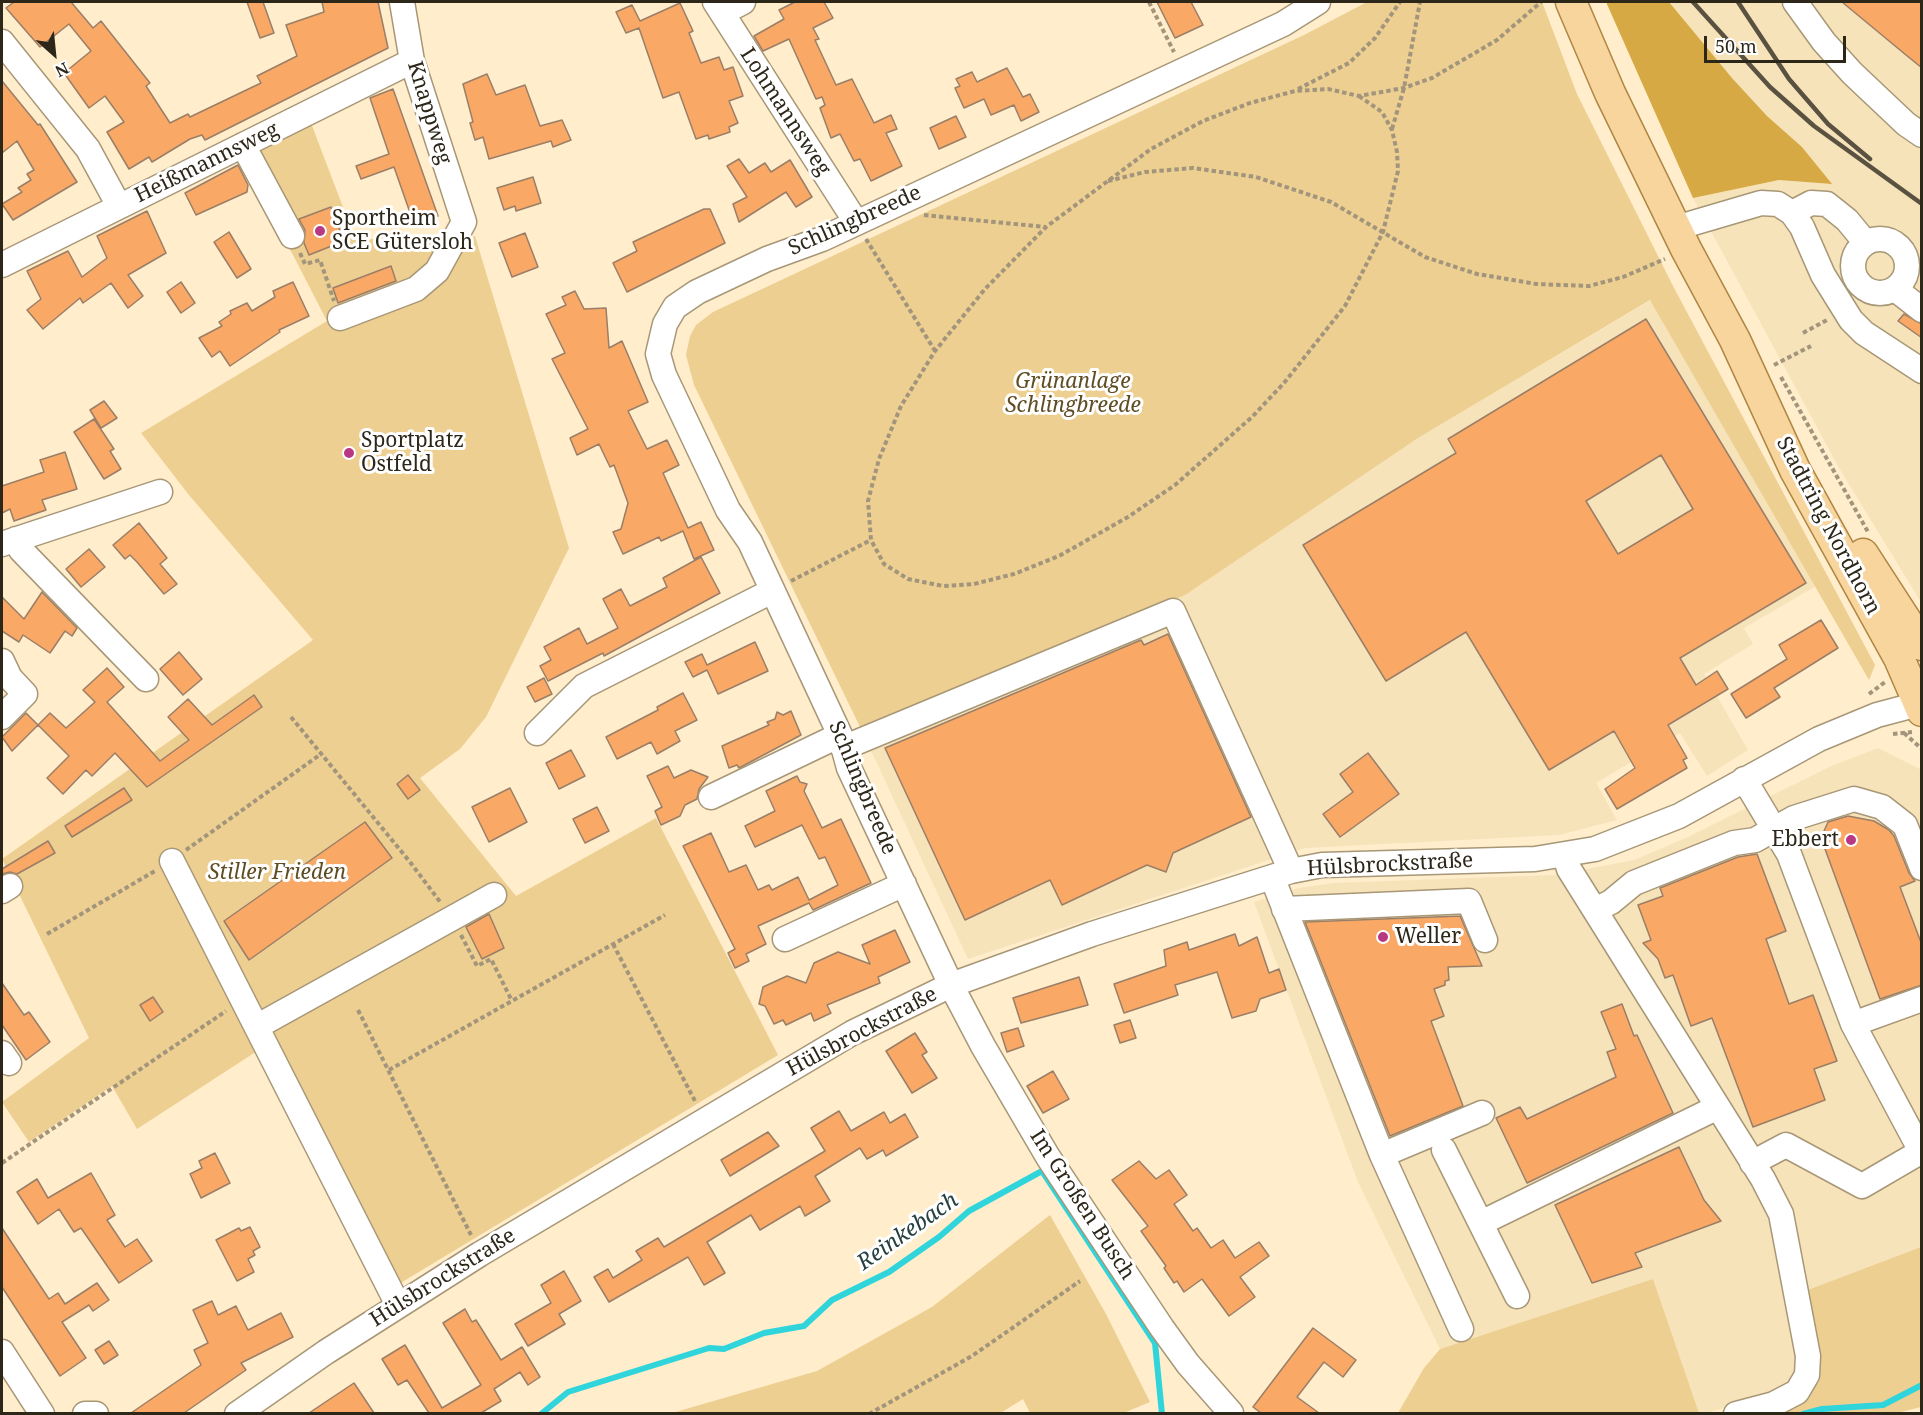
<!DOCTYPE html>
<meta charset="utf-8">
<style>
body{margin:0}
#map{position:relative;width:1923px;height:1415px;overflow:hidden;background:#ffedcb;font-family:"Noto Serif",serif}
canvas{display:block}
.frame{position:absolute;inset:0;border:3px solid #2d271a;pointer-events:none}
.north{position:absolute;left:24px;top:24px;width:60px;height:60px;-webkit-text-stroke:4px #fff;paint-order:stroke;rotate:153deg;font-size:16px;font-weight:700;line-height:24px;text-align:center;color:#2d271a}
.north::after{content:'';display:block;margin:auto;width:21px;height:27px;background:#2d271a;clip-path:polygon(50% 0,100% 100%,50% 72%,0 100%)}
.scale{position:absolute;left:1704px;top:36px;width:142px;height:27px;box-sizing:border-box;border:3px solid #2d271a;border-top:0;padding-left:8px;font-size:18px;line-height:21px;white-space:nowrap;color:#2d271a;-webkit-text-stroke:4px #fff;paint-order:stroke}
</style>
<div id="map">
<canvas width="1923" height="1415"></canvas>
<div class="frame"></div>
<div class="north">N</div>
<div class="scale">50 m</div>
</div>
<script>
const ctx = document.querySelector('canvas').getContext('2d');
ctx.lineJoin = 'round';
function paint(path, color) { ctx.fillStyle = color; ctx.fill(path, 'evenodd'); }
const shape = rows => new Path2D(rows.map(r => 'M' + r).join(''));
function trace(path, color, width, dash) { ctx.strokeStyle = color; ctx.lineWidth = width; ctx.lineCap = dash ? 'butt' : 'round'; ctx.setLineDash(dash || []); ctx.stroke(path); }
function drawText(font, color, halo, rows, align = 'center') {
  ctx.font = font + ' "Noto Serif",serif'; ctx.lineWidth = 6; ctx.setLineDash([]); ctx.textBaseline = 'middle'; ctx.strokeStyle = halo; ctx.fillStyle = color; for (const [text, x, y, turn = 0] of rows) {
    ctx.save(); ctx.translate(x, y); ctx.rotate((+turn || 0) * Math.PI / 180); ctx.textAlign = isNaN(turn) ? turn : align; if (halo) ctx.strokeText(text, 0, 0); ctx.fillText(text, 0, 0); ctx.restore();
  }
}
paint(shape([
 [1669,2,1921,2,1921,602,1839,468,1693,198,1779,180,1831,184,1802,147,1767,116,1732,78],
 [1651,300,1816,586,1744,628,1753,644,1704,674,1748,750,1707,776,1680,733,1596,783,1617,820,1559,835,1305,848,968,959,861,729,1418,438],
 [1878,748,1922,770,1921,1247,1805,1291,1820,1382,1706,1413,1699,1413,1653,1279,1440,1349,1358,1182,1254,902,1299,888,1334,883,1555,875,1634,860,1688,837,1829,767]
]), '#f7e3ba');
paint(shape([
 [1367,2,1542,2,1577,94,1673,286,1875,665,1869,680,1650,300,1418,438,1185,595,861,729,694,385,686,355,690,336,696,325,713,312,1304,35],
 [311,123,357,244,401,229,407,246,446,234,458,242,475,236,569,548,486,717,460,749,420,778,516,896,656,818,778,1055,394,1287,271,1042,137,1129,112,1086,29,1142,2,1102,89,1038,2,859,313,640,189,495,141,433,327,321,242,156],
 [1050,1215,1106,1314,1150,1402,1121,1414,1030,1413,1023,1399,999,1414,672,1413,817,1371,932,1307],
 [1921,1247,1921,1407,1893,1414,1762,1414,1801,1397,1819,1382,1805,1291],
 [1653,1279,1699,1413,1398,1413,1424,1368,1440,1349]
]), '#edcf92');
paint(shape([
 [1606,2,1669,2,1732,78,1767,116,1802,147,1832,184,1779,180,1693,198]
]), '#d6a945');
trace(shape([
 [541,1414,568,1392,709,1348,724,1349,764,1333,804,1326,832,1300,889,1272,939,1237,969,1211,1042,1171,1155,1343,1162,1414],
 [1803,1414,1822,1409,1883,1405,1922,1385]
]), '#30d5dc', 6);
const building = shape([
 [14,2,71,2,93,28,101,21,150,83,146,86,170,123,188,114,190,117,261,83,257,76,297,56,286,25,324,12,322,2,378,2,388,48,205,140,202,135,190,139,152,162,149,157,129,169,107,132,124,122,105,96,89,108,64,73,91,51,69,24,40,47,6,8,14,2],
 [247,2,263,2,274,33,260,38,247,2],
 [795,2,824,2,833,18,813,28,819,39,815,40,836,85,852,79,874,123,891,115,897,129,886,133,902,166,871,181,860,159,854,161,840,134,831,138,820,108,825,105,822,97,816,99,789,39,763,51,754,36,784,19,779,10,795,2],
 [1157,2,1191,2,1203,25,1175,38,1157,2],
 [1842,2,1922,2,1922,68,1906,55,1842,2],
 [680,3,693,31,689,33,701,63,719,57,724,70,733,67,743,96,729,101,738,123,729,127,730,132,709,139,708,135,696,139,679,92,663,98,639,28,626,33,616,12,632,5,640,21,680,3],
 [1007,68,1023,97,1030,94,1039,112,1021,121,1014,105,991,115,984,99,964,108,955,88,960,86,956,79,972,72,977,82,1007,68],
 [487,74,496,95,525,85,540,126,562,120,571,140,553,147,551,141,489,159,483,137,475,140,470,123,473,122,463,84,487,74],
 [2,81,38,125,40,124,77,182,13,220,2,204,22,192,18,188,31,180,27,174,34,170,17,141,2,153,2,81],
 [393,89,438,216,414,224,394,167,361,179,356,166,389,154,370,98,393,89],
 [956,116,966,137,939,149,930,128,956,116],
 [739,159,749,173,765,163,771,172,790,160,812,197,796,207,786,192,739,222,733,204,747,197,727,166,739,159],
 [238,165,248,185,247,192,196,215,185,193,238,165],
 [533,177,541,203,516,211,515,206,504,210,497,188,533,177],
 [331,207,344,241,309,255,304,243,305,230,299,219,331,207],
 [704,209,710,209,725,243,627,292,613,263,637,251,633,242,704,209],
 [147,211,166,253,128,275,143,296,128,308,111,283,83,303,80,298,43,329,27,310,41,299,27,271,68,251,82,277,107,258,97,236,147,211],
 [229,232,251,269,237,278,214,242,229,232],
 [525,233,538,267,512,277,499,243,525,233],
 [391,266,396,281,338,303,333,288,391,266],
 [181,282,195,303,181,313,167,292,181,282],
 [293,282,309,316,279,330,280,332,230,366,220,351,212,357,199,338,222,326,219,322,231,314,230,311,247,303,252,311,275,297,273,291,293,282],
 [575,291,584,309,606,308,609,348,622,341,648,402,628,411,647,449,667,440,679,465,663,473,688,528,701,522,714,550,694,559,683,531,661,541,659,537,623,554,613,532,621,529,628,503,614,465,610,467,599,444,577,455,570,438,588,429,552,359,565,353,546,314,566,305,562,297,575,291],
 [1904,314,1922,324,1922,338,1898,321,1904,314],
 [1646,319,1806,583,1680,658,1696,685,1717,671,1728,689,1668,725,1687,758,1683,760,1687,768,1617,809,1605,789,1635,768,1614,731,1549,770,1466,632,1386,681,1303,545,1456,453,1448,439,1646,319],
 [1661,455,1693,509,1618,554,1586,501,1661,455],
 [104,401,117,418,101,428,90,410,104,401],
 [94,419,114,449,110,451,121,469,104,479,74,432,94,419],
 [65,452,77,489,42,500,46,510,14,521,10,509,2,513,2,486,44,472,40,460,65,452],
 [139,523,167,558,160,564,177,584,164,594,137,562,130,555,125,559,113,545,139,523],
 [89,549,105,567,81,587,66,569,89,549],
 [701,557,720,593,604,656,603,653,548,681,540,666,551,660,544,647,579,628,587,644,618,628,603,599,621,589,630,606,667,587,663,578,701,557],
 [42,592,77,628,72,636,65,631,50,653,23,635,19,642,2,631,2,597,24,619,42,592],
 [1821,620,1838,648,1774,688,1780,697,1746,718,1731,694,1787,659,1779,645,1821,620],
 [1168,634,1251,817,1173,853,1166,872,1147,865,1062,905,1050,880,965,920,885,748,1141,640,1144,645,1168,634],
 [755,642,768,671,718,694,707,670,693,677,685,662,702,654,707,665,755,642],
 [179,652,202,679,183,695,160,669,179,652],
 [107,668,124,687,107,702,160,761,189,740,168,717,188,699,212,725,254,695,262,707,147,787,115,753,92,776,86,770,63,794,47,778,69,756,38,725,12,751,2,737,26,713,38,725,50,713,66,728,95,702,83,690,107,668],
 [544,678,552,694,535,702,527,687,544,678],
 [683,693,697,720,675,731,680,741,657,754,651,742,617,759,606,737,658,710,657,707,683,693],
 [791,711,801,735,739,768,737,765,729,768,722,746,769,725,767,722,775,719,777,712,783,715,791,711],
 [571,750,585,776,559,789,546,763,571,750],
 [1368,753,1399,794,1340,837,1323,814,1353,792,1340,774,1368,753],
 [668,766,674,778,691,770,708,777,699,789,697,799,685,805,680,816,661,825,655,811,662,807,647,776,668,766],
 [408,775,420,790,408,799,397,784,408,775],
 [797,776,800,782,807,784,804,791,822,828,841,819,871,883,813,910,809,903,758,926,766,944,746,954,749,961,735,968,728,953,735,949,683,846,711,833,729,872,746,865,758,890,769,885,772,890,798,877,809,900,838,885,825,857,819,859,802,825,755,847,745,826,775,811,766,791,797,776],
 [124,788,132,800,72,837,65,826,124,788],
 [510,788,527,822,489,842,472,807,510,788],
 [597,807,609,831,585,843,573,819,597,807],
 [1848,816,1874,821,1889,830,1894,836,1909,873,1915,881,1900,887,1922,945,1922,985,1880,999,1821,838,1828,822,1848,816],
 [365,822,392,858,249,960,224,921,365,822],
 [48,841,55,853,17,874,10,872,2,874,2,869,48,841],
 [1757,854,1786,931,1766,939,1789,1004,1813,995,1837,1061,1814,1069,1825,1100,1753,1127,1712,1018,1691,1026,1673,975,1665,978,1658,959,1643,943,1651,940,1638,905,1663,896,1660,888,1738,857,1757,854],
 [489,914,504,948,482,959,466,927,489,914],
 [1460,916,1482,966,1448,967,1449,980,1445,981,1445,985,1434,989,1444,1016,1431,1021,1463,1106,1390,1136,1305,922,1460,916],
 [895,930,910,962,878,977,880,983,827,1005,831,1013,814,1021,811,1013,786,1025,783,1020,774,1024,765,1006,759,1004,763,987,787,976,806,983,814,963,838,952,870,964,862,945,895,930],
 [1235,934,1239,946,1257,937,1269,973,1279,969,1286,990,1260,999,1256,1011,1232,1018,1217,972,1175,985,1178,995,1124,1013,1114,984,1166,966,1164,950,1187,942,1189,950,1235,934],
 [1079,977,1088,1005,1021,1023,1013,998,1079,977],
 [2,983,24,1015,29,1012,50,1042,26,1060,2,1025,2,983],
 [153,997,163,1012,150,1021,140,1005,153,997],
 [1622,1004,1634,1036,1637,1035,1673,1113,1527,1183,1496,1118,1520,1107,1527,1119,1616,1077,1607,1052,1616,1049,1601,1012,1622,1004],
 [1130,1020,1136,1038,1120,1043,1114,1025,1130,1020],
 [1018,1028,1024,1046,1007,1052,1001,1033,1018,1028],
 [915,1033,927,1052,922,1055,937,1078,912,1093,886,1051,915,1033],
 [1053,1071,1069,1099,1043,1113,1027,1086,1053,1071],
 [839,1111,851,1131,884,1112,890,1123,905,1114,918,1137,886,1156,883,1150,867,1159,860,1148,815,1176,830,1201,805,1216,800,1206,760,1230,751,1215,707,1242,725,1273,704,1285,688,1257,609,1302,594,1277,608,1269,613,1278,642,1260,636,1251,658,1238,664,1247,825,1151,811,1128,839,1111],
 [768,1132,779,1146,730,1176,721,1160,768,1132],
 [1679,1147,1704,1200,1721,1221,1635,1253,1642,1267,1592,1283,1555,1205,1679,1147],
 [215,1153,230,1183,201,1198,190,1174,202,1168,199,1161,215,1153],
 [1139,1161,1156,1179,1169,1170,1187,1195,1174,1204,1193,1231,1197,1228,1211,1248,1223,1240,1235,1258,1259,1242,1269,1256,1240,1277,1255,1297,1229,1316,1202,1279,1184,1292,1177,1281,1174,1283,1164,1268,1166,1266,1141,1231,1148,1226,1112,1180,1139,1161],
 [91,1173,115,1215,107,1220,125,1247,137,1239,152,1261,119,1283,81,1228,74,1232,59,1209,38,1224,17,1192,37,1179,48,1198,91,1173],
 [250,1227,260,1247,253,1251,255,1255,248,1259,254,1272,237,1281,216,1240,239,1228,241,1231,250,1227],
 [2,1228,49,1299,58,1293,65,1304,97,1283,109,1300,93,1311,89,1305,62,1322,86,1358,60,1376,2,1287,2,1228],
 [564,1271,581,1301,559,1314,565,1324,528,1346,515,1324,551,1303,541,1285,564,1271],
 [212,1301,218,1315,236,1306,248,1330,281,1313,293,1337,241,1363,246,1370,184,1413,131,1413,201,1365,194,1350,208,1343,193,1310,212,1301],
 [465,1309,472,1322,476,1320,501,1360,522,1347,540,1377,528,1385,520,1372,494,1389,501,1401,481,1413,429,1413,407,1380,398,1385,382,1359,405,1345,442,1408,481,1385,443,1323,465,1309],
 [1313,1328,1356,1360,1343,1377,1324,1362,1297,1397,1319,1413,1261,1413,1253,1407,1313,1328],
 [109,1341,118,1355,104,1364,95,1350,109,1341],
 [354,1383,374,1413,309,1413,354,1383]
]);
paint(building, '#f9a965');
trace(building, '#9a7e67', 1.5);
const minor = shape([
 [715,2,856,222],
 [1795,2,1824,42,1852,73,1906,124,1922,135],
 [722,13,743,2],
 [2,42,88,149,119,206],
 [243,145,292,236],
 [1792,213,1811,203,1827,204,1847,220,1866,243],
 [1676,228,1761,203,1778,204,1792,213,1802,227,1823,275,1851,320,1864,333,1922,371],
 '1853 266a27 27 0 1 1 54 0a27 27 0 1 1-54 0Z',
 [2,265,412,61],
 [1895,289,1922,310],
 [340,318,416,289,437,271,464,222,412,61,402,2],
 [16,539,21,550,146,679],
 [2,544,160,492],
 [2,661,10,678,25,694,2,717],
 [537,733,584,686,772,591],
 [843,748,1173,611,1291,871],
 [1744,779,1789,854,1853,1024,1922,1153],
 [711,797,840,735],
 [1565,856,1569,869,1763,1179,1781,1214,1808,1356,1807,1375,1797,1392,1774,1404,1736,1414],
 [172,861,398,1305],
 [1272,877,1382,1155,1482,1113],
 [2,891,10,886],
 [1284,909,1469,901,1485,940],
 [1595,910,1611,902,1634,883,1734,843,1755,840,1794,818,1854,799,1882,807,1905,825,1922,868],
 [785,939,904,884],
 [1853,1024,1922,999],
 [258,1026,494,895],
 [2,1053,9,1063],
 [1444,1150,1517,1296],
 [1382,1155,1461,1329],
 [1752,1163,1786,1145,1862,1186,1922,1151],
 [1481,1223,1718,1107],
 [2,1352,42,1414],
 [1231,1413,1188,1364,1162,1328,1048,1157,983,1046,951,985,849,768,840,735,750,542,728,510,664,375,658,354,665,324,675,307,697,292,767,259,822,239,1283,24,1318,2],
 [85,1414,96,1414],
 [237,1414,326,1352,480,1254,852,1033,951,985,1092,934,1291,871,1322,865,1535,859,1595,849,1679,816,1819,739,1877,715,1922,703]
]);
const major = shape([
 [1571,2,1610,93,1686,249,1735,340,1795,470,1899,658,1922,711],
 [1863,554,1922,645]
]);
trace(minor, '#a79777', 27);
trace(major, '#ae8644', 33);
trace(shape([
 [1149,2,1174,52],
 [1298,89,1349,63,1375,38,1400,2],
 [1359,96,1382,112,1392,130,1397,152,1398,171,1383,232,1345,306,1284,383,1252,417,1175,485,1128,517,1059,556,1014,574,974,584,943,586,908,579,884,564,871,540,868,501,879,459,901,406,935,351,985,289,1046,227,1151,149,1203,121,1250,103,1295,91,1328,89,1359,96,1404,88,1432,78,1497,40,1541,2],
 [1392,129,1404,88,1420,2],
 [1108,181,1145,172,1193,168,1256,177,1331,202,1425,257,1477,274,1536,284,1589,286,1623,277,1665,259],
 [924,215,1045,227],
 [866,239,935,351],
 [300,253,305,264,320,260,334,301],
 [1803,333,1827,320],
 [1774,365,1811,346],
 [1781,377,1868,532],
 [791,581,871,540],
 [1869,694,1885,682],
 [291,717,410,862,441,903],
 [1904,733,1922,749],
 [1893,734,1912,732],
 [186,850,321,754],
 [47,934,155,871],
 [461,935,477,966,491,959,512,1001],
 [613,944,696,1103],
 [358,1010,471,1235],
 [389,1070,665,915],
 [2,1163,226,1011],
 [869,1414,972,1356,1080,1281]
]), '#a2957c', 4, [4.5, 3]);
trace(minor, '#fff', 24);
trace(major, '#f8d59c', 30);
trace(shape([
 [1693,2,1770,87,1814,126,1922,204],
 [1738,2,1789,79,1828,124,1870,159]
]), '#5a5240', 4.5);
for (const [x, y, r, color] of [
 [320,231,6,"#b93882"],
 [349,453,6,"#b93882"],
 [1851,840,6,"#b93882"],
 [1383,937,6,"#b93882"]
]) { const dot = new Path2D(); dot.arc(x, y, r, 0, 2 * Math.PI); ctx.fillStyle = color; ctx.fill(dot); trace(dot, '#fff', 2); }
drawText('21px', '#2d271a', '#fff', [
 ["Lohmannsweg",785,112,57],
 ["Knappweg",429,113,73],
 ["Heißmannsweg",207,163,-26],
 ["Schlingbreede",855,221,-24],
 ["Stadtring Nordhorn",1828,526,62],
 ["Schlingbreede",862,788,67],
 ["Hülsbrockstraße",1390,865,-3],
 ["Hülsbrockstraße",862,1032,-28],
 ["Im Großen Busch",1082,1205,57],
 ["Hülsbrockstraße",443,1278,-32]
]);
drawText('21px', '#2d271a', '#fff', [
 ["Sportheim",332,219],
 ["SCE Gütersloh",332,243],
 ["Sportplatz",361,441],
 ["Ostfeld",361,465],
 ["Ebbert",1839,840,"right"],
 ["Weller",1395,937]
], 'left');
drawText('italic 21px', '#604d24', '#fff', [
 ["Grünanlage",1073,382],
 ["Schlingbreede",1073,406],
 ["Stiller Frieden",277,873]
]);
drawText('italic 22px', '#274041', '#fff', [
 ["Reinkebach",908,1232,-35]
]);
</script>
